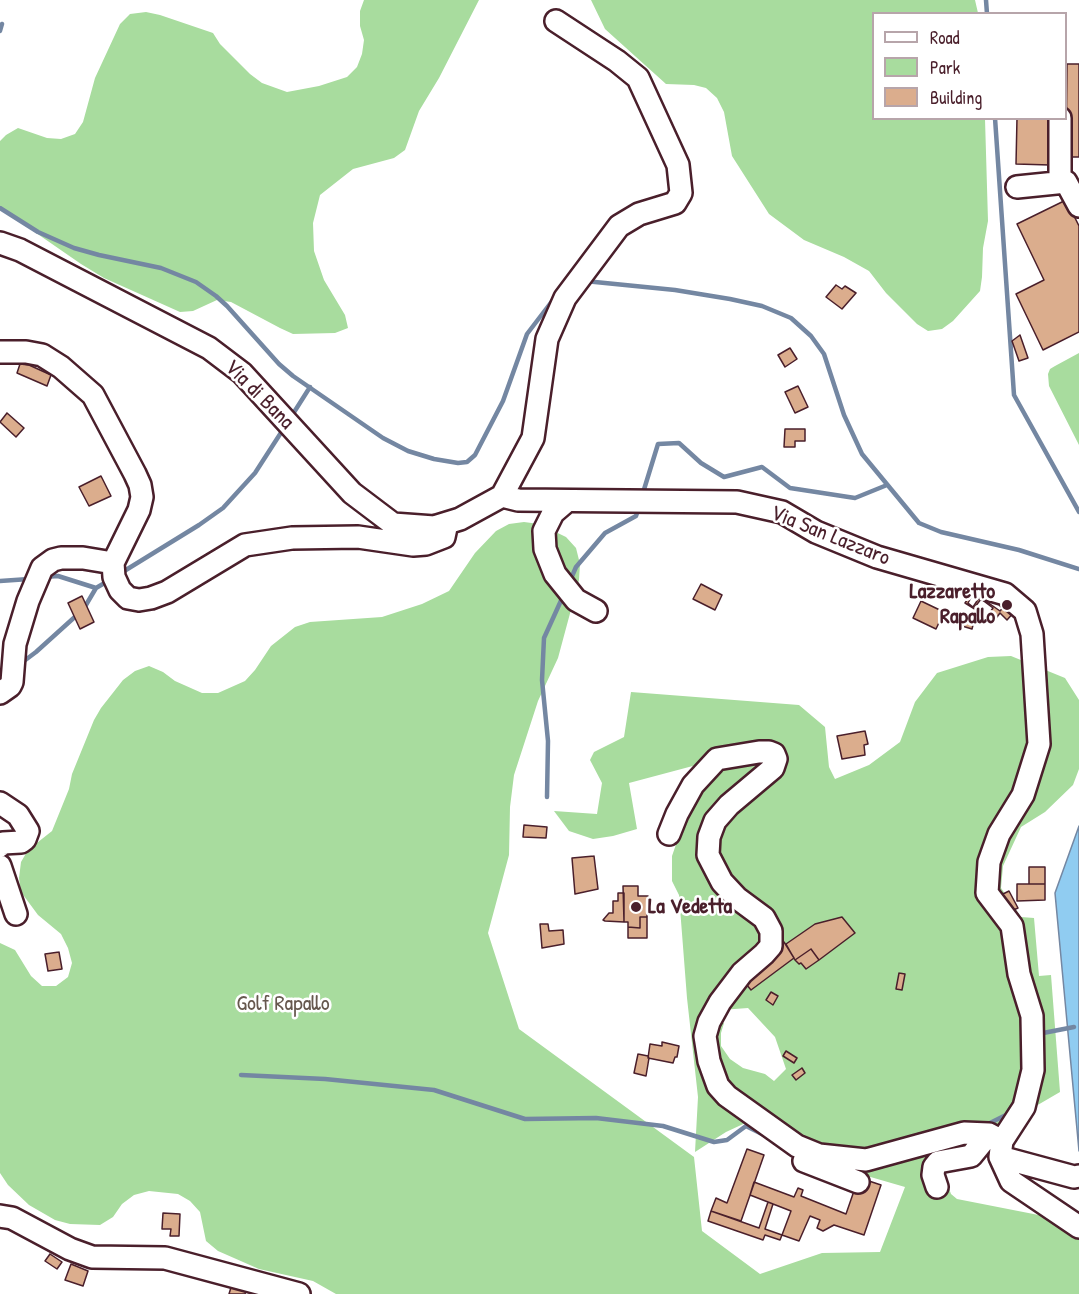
<!DOCTYPE html>
<style>
body{margin:0}
#map{position:relative;width:1079px;height:1294px;overflow:hidden;background:#fff;font-family:"Patrick Hand",sans-serif}
canvas{display:block}
.legend{position:absolute;left:872px;top:12px;width:195px;height:108px;box-sizing:border-box;background:#fff;border:2px solid #b7a5aa;margin:0;padding:8px 10px;list-style:none;font-size:18px;color:#4a1f2b}
.legend li{display:flex;align-items:center;gap:12px;height:30px}
.legend b{width:30px;border:2px solid #b7a5aa}
</style>
<div id="map">
<canvas width="1079" height="1294"></canvas>
<ul class="legend">
<li><b style="height:8px;background:#fff"></b>Road</li>
<li><b style="height:16px;background:#a8dc9e"></b>Park</li>
<li><b style="height:16px;background:#dbad8d"></b>Building</li>
</ul>
</div>
<script>
const ctx = document.querySelector('canvas').getContext('2d');
ctx.lineJoin = 'round';
function paint(path, color) { ctx.fillStyle = color; ctx.fill(path, 'evenodd'); }
const shape = rows => new Path2D(rows.map(r => 'M' + r).join(''));
function trace(path, color, width, dash) { ctx.strokeStyle = color; ctx.lineWidth = width; ctx.lineCap = dash ? 'butt' : 'round'; ctx.setLineDash(dash || []); ctx.stroke(path); }
function drawText(font, color, halo, rows, align = 'center') {
  ctx.font = font + ' "Patrick Hand",sans-serif'; ctx.lineWidth = 5; ctx.setLineDash([]); ctx.textBaseline = 'middle'; ctx.strokeStyle = halo; ctx.fillStyle = color; for (const [text, x, y, turn = 0] of rows) {
    ctx.save(); ctx.translate(x, y); ctx.rotate((+turn || 0) * Math.PI / 180); ctx.textAlign = isNaN(turn) ? turn : align; if (halo) ctx.strokeText(text, 0, 0); ctx.fillText(text, 0, 0); ctx.restore();
  }
}
paint(shape([
 [364,0,479,0,439,78,419,111,405,150,394,158,353,169,320,195,313,223,314,251,324,280,345,315,348,328,335,333,293,334,280,328,231,302,217,300,193,311,180,312,104,278,81,264,0,208,0,141,6,135,18,128,47,138,61,139,75,134,83,122,95,78,120,24,130,14,146,12,160,15,213,33,220,44,250,74,262,83,287,92,319,86,347,77,357,67,362,54,364,40,360,26,360,11],
 [591,0,975,0,978,13,874,14,874,118,985,119,988,221,983,248,982,277,980,291,953,321,942,329,928,331,917,324,886,293,869,271,844,257,804,240,769,214,732,156,724,112,717,98,706,88,694,85,666,84,605,29],
 [1079,353,1079,445,1049,386,1048,374,1050,369,1055,366],
 [524,522,539,524,566,537,576,548,580,564,579,580,558,658,538,701,514,775,510,807,509,855,488,933,519,1029,694,1157,702,1231,760,1274,822,1253,880,1252,905,1187,805,1158,767,1113,726,1132,695,1152,698,1097,687,998,679,895,672,881,672,856,704,763,629,783,637,829,613,836,593,839,569,831,554,811,597,814,602,783,590,760,594,752,624,737,631,692,799,705,825,727,829,767,835,779,869,765,900,742,915,702,937,673,988,657,1011,656,1065,678,1079,700,1079,769,1073,785,1045,812,1021,827,1003,866,1001,888,1021,917,1034,918,1039,976,1051,975,1060,1092,1000,1127,934,1147,951,1194,957,1199,1064,1220,1079,1234,1079,1294,336,1294,313,1281,259,1269,218,1251,206,1241,200,1212,190,1201,178,1194,149,1191,134,1195,122,1204,113,1217,100,1225,70,1224,55,1220,29,1205,8,1185,0,1173,0,943,15,950,31,976,42,986,56,986,68,977,72,963,68,948,61,934,38,915,21,892,19,878,21,862,28,850,52,831,69,789,72,774,94,720,101,708,123,680,135,671,149,666,163,672,175,681,202,693,218,693,245,681,255,670,271,646,295,627,310,622,382,617,422,604,449,591,475,553,496,531,509,524],
 [748,1008,775,1037,786,1069,774,1081,765,1074,743,1068,730,1059,721,1046,721,1033,724,1023,718,1022,721,1010]
]), '#a8dc9e');
const water = shape([
 [1079,826,1079,1151,1055,893,1079,826]
]);
paint(water, '#90ccf1');
trace(water, '#7487a2', 1.5);
trace(shape([
 [986,0,987,14],
 [0,31,2,24],
 [995,118,1014,395,1079,512],
 [0,208,38,232,74,248,99,255,161,268,196,282,216,296,227,306,279,364,293,376,383,438,408,451,434,459,458,463,467,462,475,455,503,401,527,334,556,296],
 [585,281,675,290,730,299,762,306,791,318,811,336,824,354,844,415,862,454,919,523,941,532,1019,550,1079,569],
 [291,417,310,387],
 [642,496,658,444,679,443,701,463,724,477,762,467,790,488,855,498,887,485],
 [121,573,199,525,223,508,255,473,284,428],
 [44,577,58,576,96,588],
 [0,581,29,579],
 [570,581,576,567,605,533,636,516,639,507],
 [83,610,96,588,108,581],
 [20,664,36,652,77,615],
 [547,797,548,741,542,680,544,638,564,594],
 [1038,1034,1074,1027],
 [241,1075,325,1079,434,1090,525,1119,596,1118,663,1126,714,1142,727,1140,746,1126,766,1136],
 [984,1126,1006,1115,1016,1100]
]), '#7487a2', 4.5);
const building = shape([
 [1067,64,1079,64,1079,157,1066,157,1067,64],
 [1017,118,1051,118,1050,165,1016,164,1017,118],
 [1066,200,1079,226,1079,332,1043,350,1016,294,1044,280,1017,224,1066,200],
 [836,285,842,289,845,286,856,293,842,309,826,297,836,285],
 [1020,335,1028,358,1019,361,1012,341,1020,335],
 [790,348,797,359,785,367,778,355,790,348],
 [20,364,29,365,51,375,47,386,17,373,20,364],
 [798,386,808,407,795,413,785,392,798,386],
 [7,413,24,428,16,437,0,422,7,413],
 [785,429,805,429,805,441,795,441,795,447,784,447,785,429],
 [101,476,111,496,89,506,79,487,101,476],
 [701,584,722,595,715,610,693,599,701,584],
 [973,592,1000,611,1007,603,1015,611,1007,620,1000,613,994,621,965,603,973,592],
 [973,594,979,598,973,607,968,603,973,594],
 [981,599,993,608,988,615,975,607,981,599],
 [82,596,94,622,80,629,68,603,82,596],
 [921,601,944,612,936,629,913,618,921,601],
 [965,619,974,621,972,629,962,626,965,619],
 [865,731,868,744,864,745,865,755,842,759,837,736,865,731],
 [524,825,547,827,546,838,523,837,524,825],
 [594,856,598,889,575,894,572,858,594,856],
 [1029,867,1045,867,1045,884,1029,884,1029,867],
 [1017,884,1045,884,1045,900,1017,901,1017,884],
 [623,886,638,886,638,896,648,896,647,917,640,917,640,928,628,927,628,922,624,922,623,886],
 [1009,891,1018,908,1009,912,1001,895,1009,891],
 [618,893,624,893,624,922,605,921,603,920,609,913,613,913,613,901,618,901,618,893],
 [640,917,647,917,647,938,628,938,628,927,640,928,640,917],
 [842,917,855,933,819,960,811,949,795,960,786,944,815,924,842,917],
 [540,924,548,924,549,931,563,930,564,944,542,948,540,924],
 [784,942,794,958,751,990,741,978,784,942],
 [811,949,819,960,806,969,801,963,799,964,795,960,811,949],
 [59,952,62,969,48,971,45,954,59,952],
 [899,973,905,974,902,990,896,989,899,973],
 [771,992,778,996,773,1005,766,1000,771,992],
 [662,1042,679,1046,677,1057,675,1057,673,1063,648,1058,650,1044,662,1046,662,1042],
 [786,1051,797,1058,794,1063,783,1056,786,1051],
 [638,1054,648,1056,649,1058,646,1076,634,1073,638,1054],
 [802,1068,805,1073,796,1080,792,1075,802,1068],
 [747,1149,764,1155,741,1221,711,1211,716,1198,727,1203,747,1149],
 [866,1180,881,1185,864,1235,834,1225,823,1231,817,1228,820,1220,810,1216,799,1241,782,1235,791,1211,750,1195,754,1182,794,1197,798,1188,803,1190,801,1196,846,1214,855,1188,866,1180],
 [768,1202,773,1204,765,1229,782,1235,780,1240,765,1235,763,1240,708,1221,711,1211,759,1228,768,1202],
 [163,1213,180,1214,179,1236,170,1236,171,1229,162,1229,163,1213],
 [50,1254,62,1262,57,1269,45,1261,50,1254],
 [71,1264,88,1271,83,1286,65,1280,71,1264],
 [232,1284,247,1288,245,1294,229,1294,232,1284]
]);
paint(building, '#dbad8d');
trace(building, '#4a1f2b', 1.5);
const minor = shape([
 [1060,181,1060,118],
 [1017,187,1066,182,1079,206],
 [0,243,20,250,209,348,242,373,352,493,393,524,434,527,460,519,502,496],
 [0,352,26,352,42,355,61,367,93,395,135,474,140,485,142,497,139,510,113,563,114,577,120,590,128,598,139,600,151,598,167,592,245,545,292,538,358,537,413,545,426,544,444,537,447,523],
 [502,496,518,500,737,502,782,512,816,532,877,557,1005,594,1025,611,1032,634,1039,744,1023,795,999,834,989,862,987,893,1012,926,1019,974,1032,1016,1033,1070,1024,1107,1002,1141,1000,1157,1011,1181,1079,1227],
 [502,496,533,438,547,339,565,298,619,226,639,214,675,203,681,193,678,165,638,78,617,61,556,21],
 [567,501,553,513,544,531,545,549,555,574,576,600,596,611],
 [0,693,10,686,12,682,15,644,28,601,42,568,53,560,61,558,83,558,113,563],
 [0,803,18,815,28,831,25,839,21,842,3,843,0,846],
 [669,834,677,814,693,785,717,759,759,752,769,752,774,754,776,759,773,768,729,805,715,821,709,837,708,855,722,882,737,898,764,918,771,931,771,946,764,954,742,973,720,1002,709,1022,705,1036,709,1061,718,1086,727,1096,797,1146,819,1155,866,1160,964,1133,989,1134,1002,1141],
 [0,866,16,914],
 [1000,1157,1074,1177,1079,1176],
 [804,1161,858,1182],
 [937,1187,933,1175,934,1167,938,1162,971,1156,989,1134],
 [0,1216,12,1218,70,1249,92,1257,165,1258,299,1294]
]);
trace(minor, '#4a1f2b', 26);
trace(minor, '#fff', 21);
for (const [x, y, r, color] of [
 [1007,605,6,"#4a1f2b"],
 [636,907,6,"#4a1f2b"]
]) { const dot = new Path2D(); dot.arc(x, y, r, 0, 2 * Math.PI); ctx.fillStyle = color; ctx.fill(dot); trace(dot, '#fff', 2); }
drawText('22px', '#4a1f2b', '#fff', [
 ["Via di Bana",259,395,45],
 ["Via San Lazzaro",830,536,22]
]);
drawText('bold 22px', '#4a1f2b', '#fff', [
 ["Lazzaretto",995,592],
 ["Rapallo",995,617],
 ["La Vedetta",648,907,"left"]
], 'right');
drawText('22px', '#66584e', '#fff', [
 ["Golf Rapallo",283,1004]
]);
</script>
